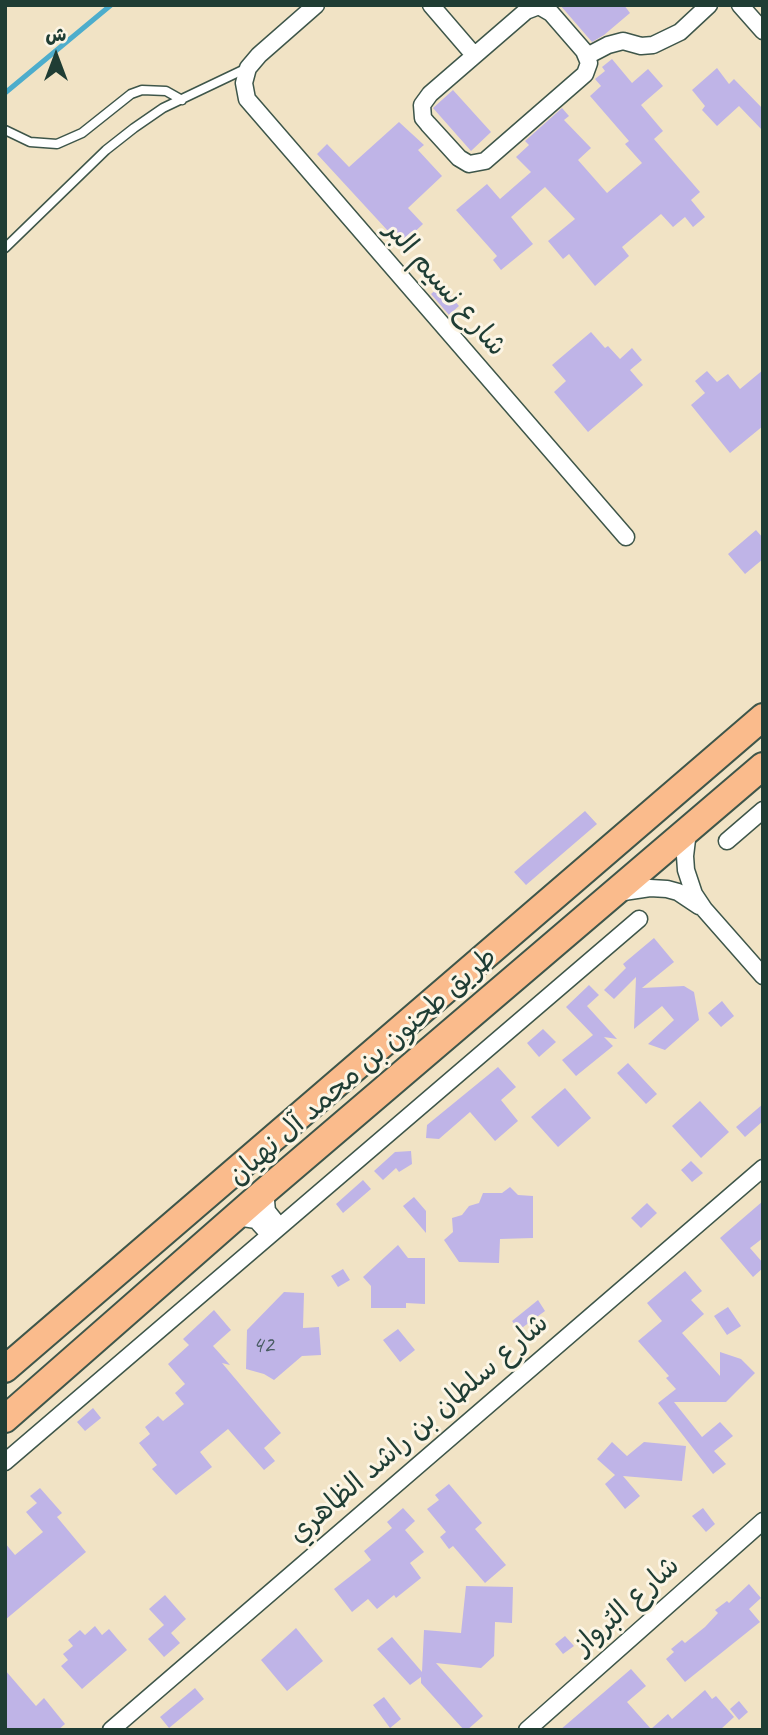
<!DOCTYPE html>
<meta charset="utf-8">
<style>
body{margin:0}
#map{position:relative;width:768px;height:1735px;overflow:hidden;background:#f1e3c5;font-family:Caveat,"Playpen Sans Arabic",sans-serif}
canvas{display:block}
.frame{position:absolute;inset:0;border:7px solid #1f3d34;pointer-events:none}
.north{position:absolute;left:21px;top:21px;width:70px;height:70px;-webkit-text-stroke:5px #fcf5e5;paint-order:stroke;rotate:0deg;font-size:19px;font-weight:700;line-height:28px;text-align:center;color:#1f3d34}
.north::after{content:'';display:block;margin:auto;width:24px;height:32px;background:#1f3d34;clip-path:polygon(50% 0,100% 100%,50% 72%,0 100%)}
</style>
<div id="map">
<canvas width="768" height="1735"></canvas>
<div class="frame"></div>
<div class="north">ش</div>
</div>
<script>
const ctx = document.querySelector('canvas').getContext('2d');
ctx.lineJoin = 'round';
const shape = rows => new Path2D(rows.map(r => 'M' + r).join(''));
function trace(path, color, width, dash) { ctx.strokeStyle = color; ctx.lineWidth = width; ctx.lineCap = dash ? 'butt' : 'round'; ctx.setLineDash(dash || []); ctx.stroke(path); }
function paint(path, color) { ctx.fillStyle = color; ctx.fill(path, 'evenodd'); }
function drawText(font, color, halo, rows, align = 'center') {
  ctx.font = font + ' Caveat,"Playpen Sans Arabic",sans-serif'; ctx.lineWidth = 6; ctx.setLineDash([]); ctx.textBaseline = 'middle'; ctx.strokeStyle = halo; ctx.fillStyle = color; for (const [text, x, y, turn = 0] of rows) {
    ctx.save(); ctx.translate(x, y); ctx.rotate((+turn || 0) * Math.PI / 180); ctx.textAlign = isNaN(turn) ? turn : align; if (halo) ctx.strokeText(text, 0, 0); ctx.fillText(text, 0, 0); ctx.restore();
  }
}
trace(shape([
 [5,93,111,5]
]), '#4dadcc', 5);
paint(shape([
 [560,5,624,5,630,13,604,35,592,42],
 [612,59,632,83,648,69,663,86,641,105,663,131,654,139,700,192,691,200,705,217,693,227,685,217,673,227,661,214,622,247,629,256,595,286,569,254,563,259,548,241,575,219,545,187,511,217,533,244,501,270,493,260,497,256,456,210,487,184,500,199,531,172,516,157,529,145,525,141,562,108,569,116,564,120,591,148,578,160,607,193,642,163,625,144,629,141,590,96,601,86,595,79,605,71,602,67],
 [717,68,729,84,734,79,763,109,763,131,739,106,717,126,702,110,705,106,692,90],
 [453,90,491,132,471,151,433,108],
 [399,122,424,145,418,150,442,176,408,208,423,224,405,241,392,227,388,231,317,154,327,144,349,167],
 [441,285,459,306,449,315,431,294],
 [591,332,605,348,608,346,620,359,632,348,642,360,630,370,643,385,588,432,554,392,566,381,552,365],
 [763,370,763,426,730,453,691,405,705,393,695,381,707,371,717,382,728,374,740,389],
 [756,530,763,538,763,559,745,574,728,554],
 [585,811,597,824,526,885,514,872],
 [654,938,674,962,642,988,684,986,694,992,699,1020,665,1050,648,1044,674,1020,662,1006,634,1029,636,977,614,999,604,990,626,968,623,964],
 [589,985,599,995,587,1006,617,1039,604,1037,613,1046,576,1076,562,1060,593,1035,566,1007],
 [722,1001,734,1016,721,1027,708,1013],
 [543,1029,556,1042,539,1057,527,1043],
 [628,1063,657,1094,646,1104,617,1073],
 [498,1067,516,1087,501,1100,518,1121,495,1141,470,1112,439,1139,426,1138,427,1125],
 [565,1088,591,1118,558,1147,531,1117],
 [700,1101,729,1132,701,1158,672,1126],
 [763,1104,763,1121,745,1137,736,1127],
 [411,1151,412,1164,399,1172,396,1168,383,1180,374,1171,395,1152],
 [691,1161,703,1173,692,1182,681,1170],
 [363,1180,371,1189,343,1213,336,1204],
 [510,1187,518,1195,533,1196,533,1238,500,1239,499,1263,459,1262,444,1240,453,1232,452,1218,462,1215,469,1206,479,1203,483,1193,502,1193],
 [414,1197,426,1211,426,1233,403,1206],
 [763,1201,763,1238,750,1248,763,1263,763,1268,753,1277,720,1238],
 [647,1203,657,1213,641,1228,631,1218],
 [398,1245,408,1258,425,1258,425,1304,406,1303,406,1308,371,1308,371,1286,363,1277],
 [343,1269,350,1280,338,1287,331,1276],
 [685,1271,702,1291,691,1300,704,1314,682,1333,720,1376,720,1352,741,1359,755,1373,726,1402,674,1402,702,1437,720,1422,733,1436,714,1451,726,1464,713,1474,658,1403,676,1389,666,1378,669,1376,638,1341,662,1321,647,1303],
 [284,1292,304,1293,303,1328,319,1327,321,1355,302,1356,274,1380,264,1374,246,1369,247,1330],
 [538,1300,545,1311,519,1330,512,1321],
 [728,1307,741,1326,727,1335,714,1316],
 [214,1310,231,1330,213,1346,230,1365,222,1363,281,1433,264,1448,275,1461,264,1470,228,1429,200,1452,212,1467,176,1495,152,1469,157,1465,139,1443,150,1434,145,1427,158,1416,163,1421,184,1404,175,1393,185,1384,168,1364,189,1345,183,1339],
 [398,1329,415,1350,400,1362,383,1340],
 [93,1408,101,1418,85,1431,77,1422],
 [612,1442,627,1456,644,1442,686,1446,682,1481,623,1476,640,1496,625,1509,605,1484,615,1475,597,1459],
 [449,1484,482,1523,475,1529,506,1565,485,1583,453,1546,449,1549,440,1537,446,1532,427,1509,439,1500,435,1495],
 [40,1488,62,1513,57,1517,86,1552,5,1620,5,1543,15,1555,43,1532,26,1512,37,1503,30,1496],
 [403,1508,415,1521,405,1530,424,1552,410,1563,421,1578,396,1598,394,1595,377,1609,368,1599,352,1612,334,1589,371,1560,364,1551,392,1528,387,1522],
 [703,1508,715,1524,706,1532,692,1516],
 [749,1584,761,1598,749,1609,760,1622,685,1682,666,1659,674,1652,671,1649,682,1640,685,1643,705,1627,718,1613,715,1610,727,1601,729,1603],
 [466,1586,513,1587,512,1623,495,1622,494,1656,481,1668,436,1663,483,1716,467,1730,464,1730,421,1683,421,1677,410,1685,377,1649,392,1637,422,1672,424,1630,461,1633],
 [165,1595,186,1619,171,1633,180,1643,164,1657,148,1639,164,1625,149,1609],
 [95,1626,102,1635,109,1629,127,1650,82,1689,61,1666,68,1660,63,1654,73,1646,68,1640,80,1630,85,1635],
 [296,1628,323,1661,287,1691,261,1660],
 [565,1636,574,1646,563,1654,555,1644],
 [631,1669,646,1686,627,1702,651,1729,668,1714,672,1719,705,1690,712,1699,716,1696,734,1717,720,1730,560,1730],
 [5,1670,36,1706,44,1698,65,1724,58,1730,5,1730],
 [195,1688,204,1699,169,1728,160,1717],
 [384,1697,401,1719,390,1728,373,1705],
 [739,1701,748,1712,739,1720,730,1709]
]), '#bfb4e7');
const service = shape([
 [5,130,30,142,57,144,82,133,131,94,142,90,166,91,182,100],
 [5,248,106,150,134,128,163,108,247,68]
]);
const minor = shape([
 [316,5,259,55,248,68,244,83,247,99,626,537],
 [431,5,474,55],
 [740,5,763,31],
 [539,6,551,13,584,51,589,63,585,74,485,161,469,164,459,158,428,124,423,118,422,105,430,94,526,11,539,6],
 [587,56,608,45,623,41,641,46,653,45,680,32,709,5],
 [688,831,685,856,686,870,694,894,704,909,763,976],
 [727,841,763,810],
 [617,893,650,888,667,889,678,892,699,906],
 [265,1191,267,1211,279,1226],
 [237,1217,256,1220,269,1234],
 [5,1462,639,919],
 [111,1730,763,1168],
 [527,1730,763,1521]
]);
const primary = shape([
 [5,1369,763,717],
 [5,1419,265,1191,763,766]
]);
trace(service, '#3e564a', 11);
trace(minor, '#3e564a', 19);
trace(primary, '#3e564a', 30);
trace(service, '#fff', 8);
trace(minor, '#fff', 16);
trace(primary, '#fabb8c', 26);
drawText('24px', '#475b61', null, [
 ["42",263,1346]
]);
drawText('28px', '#1f3d34', '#fcf5e5', [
 ["شارع نسيم البر",445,289,49],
 ["طريق طحنون بن محمد آل نهيان",363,1067,-41],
 ["شارع سلطان بن راشد الظاهري",419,1429,-41],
 ["شارع البُرواز",627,1606,-42]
]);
</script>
